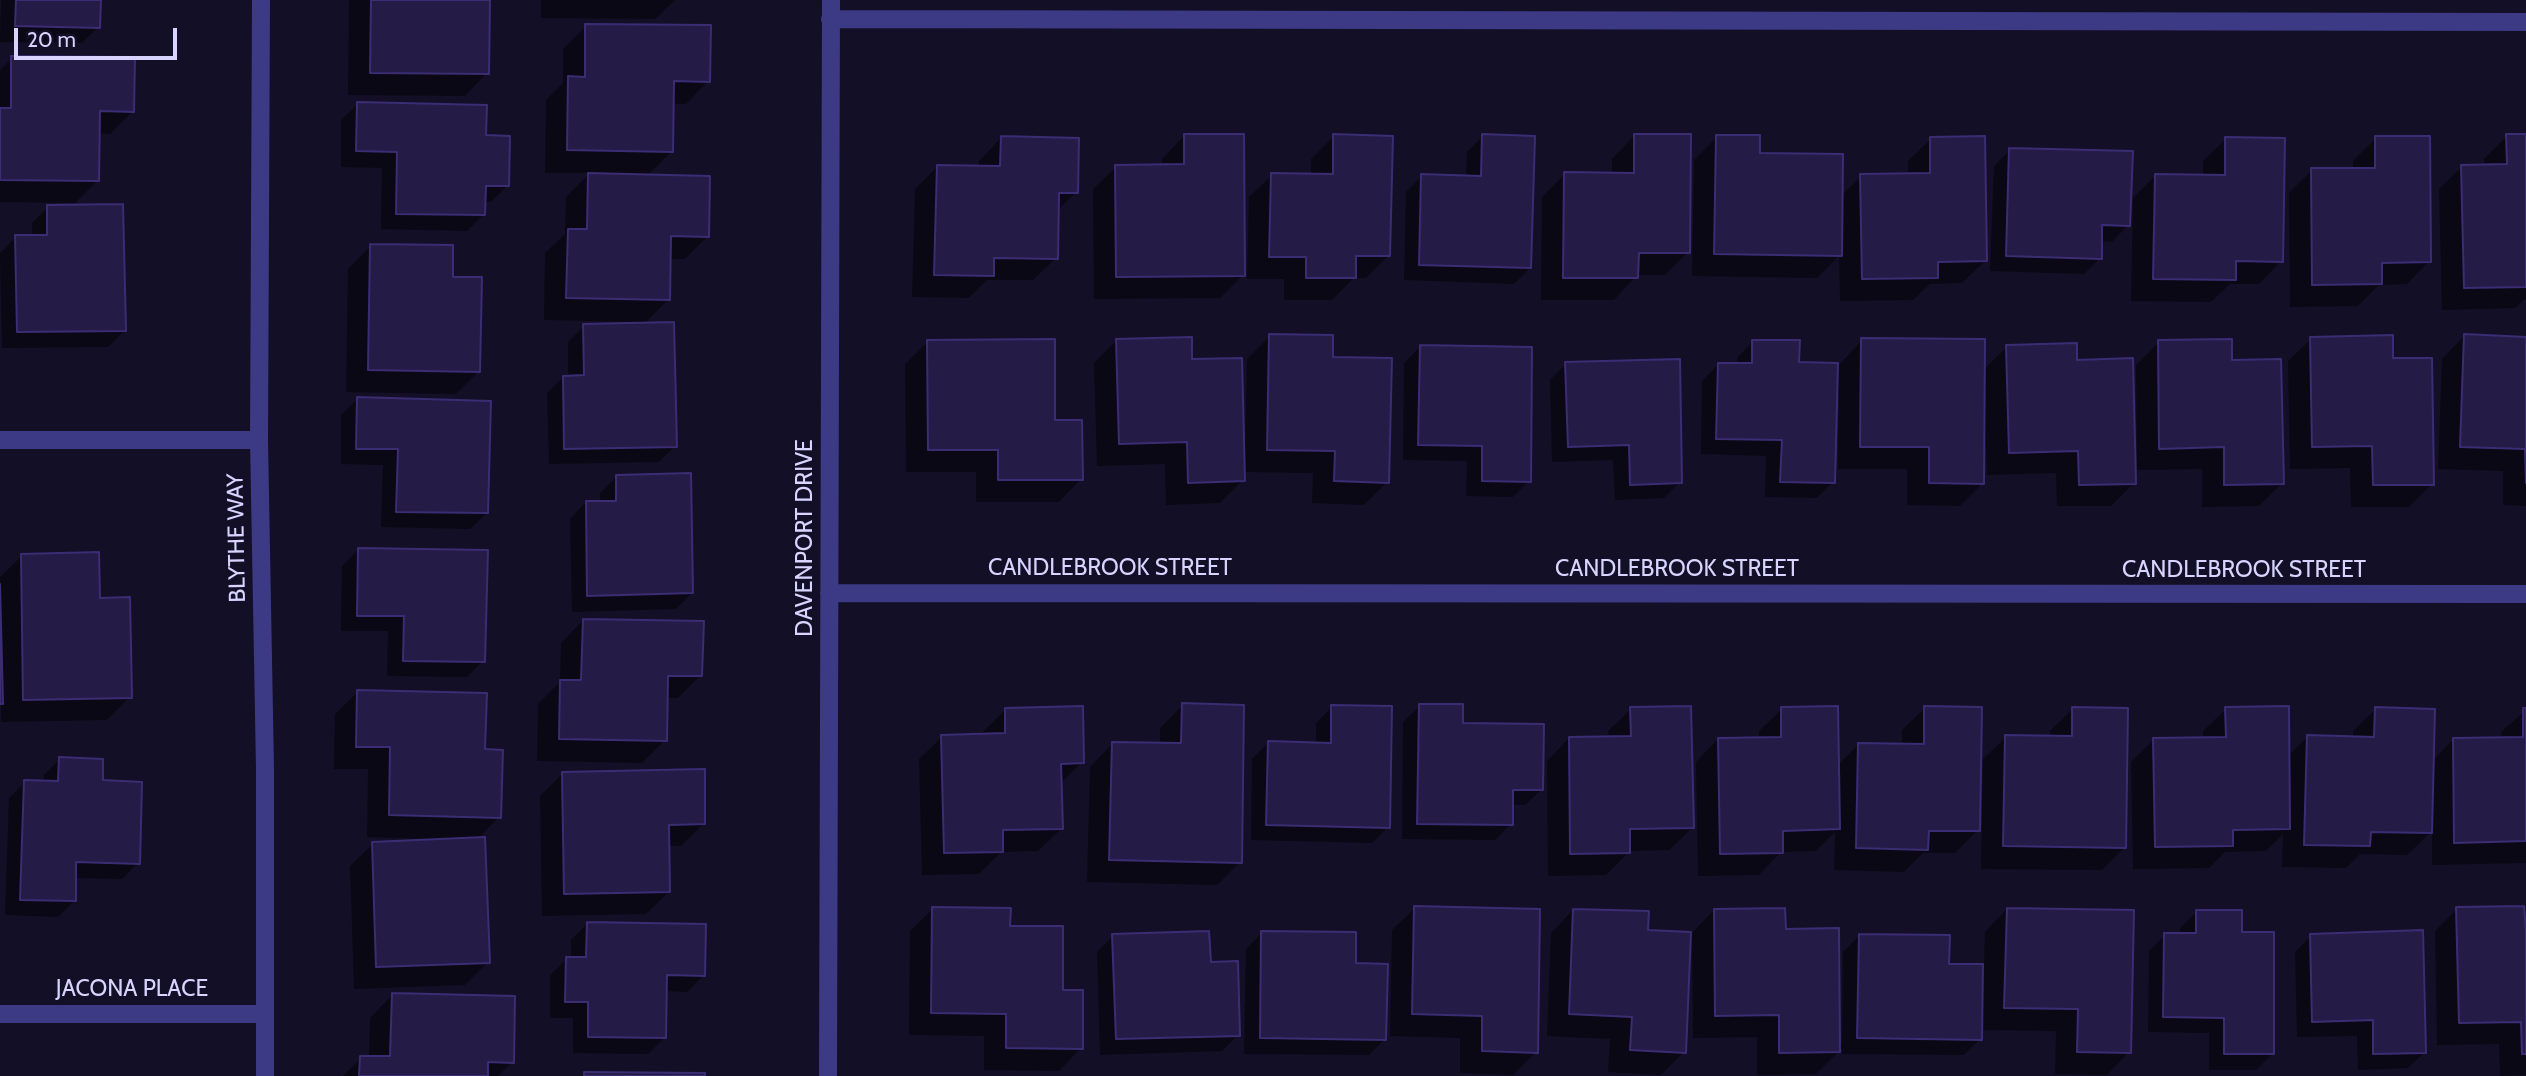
<!DOCTYPE html>
<style>
body{margin:0}
#map{position:relative;width:2526px;height:1076px;overflow:hidden;background:#130f26;font-family:Cabin,sans-serif}
canvas{display:block}
.scale{position:absolute;left:14px;top:28px;width:163px;height:32px;box-sizing:border-box;border:4px solid #d9d4ff;border-top:0;padding-left:9px;font-size:21px;line-height:24px;white-space:nowrap;color:#d9d4ff;-webkit-text-stroke:5px #130f26;paint-order:stroke}
</style>
<div id="map">
<canvas width="2526" height="1076"></canvas>
<div class="scale">20 m</div>
</div>
<script>
const ctx = document.querySelector('canvas').getContext('2d');
ctx.lineJoin = 'round';
function paint(path, color) { ctx.fillStyle = color; ctx.fill(path, 'evenodd'); }
const shape = rows => new Path2D(rows.map(r => 'M' + r).join(''));
function trace(path, color, width, dash) { ctx.strokeStyle = color; ctx.lineWidth = width; ctx.lineCap = dash ? 'butt' : 'round'; ctx.setLineDash(dash || []); ctx.stroke(path); }
function drawText(font, color, halo, rows, align = 'center') {
  ctx.font = font + ' Cabin,sans-serif'; ctx.lineWidth = 5; ctx.setLineDash([]); ctx.textBaseline = 'middle'; ctx.strokeStyle = halo; ctx.fillStyle = color; for (const [text, x, y, turn = 0] of rows) {
    ctx.save(); ctx.translate(x, y); ctx.rotate((+turn || 0) * Math.PI / 180); ctx.textAlign = isNaN(turn) ? turn : align; if (halo) ctx.strokeText(text, 0, 0); ctx.fillText(text, 0, 0); ctx.restore();
  }
}
paint(shape([
 [1,0,99,0,98,27,82,43,0,42],
 [349,0,488,0,487,73,465,96,348,95],
 [541,0,675,0,655,19,541,18],
 [586,26,708,81,686,104,672,104,671,152,647,176,708,236,685,259,669,259,669,299,643,325,675,446,659,462,549,464,547,393,564,377,568,377,568,342,584,326,637,325,637,322,544,320,545,253,565,234,566,197,590,173,545,173,546,100,563,83,563,49],
 [12,58,133,111,110,134,98,133,98,180,75,203,0,202,0,70],
 [358,104,484,137,507,186,491,202,484,202,483,215,467,231,381,229,382,168,341,167,341,120],
 [2526,135,2526,298,2515,308,2442,310,2439,189,2462,167,2485,166,2484,159,2507,136],
 [1184,136,1243,275,1220,298,1094,299,1093,189,1116,167,1162,166,1162,159],
 [1334,136,1389,255,1366,278,1354,278,1332,300,1284,300,1284,279,1247,279,1249,197,1272,175,1311,175,1311,159],
 [1483,136,1530,268,1514,284,1404,280,1406,192,1422,176,1466,177,1467,152],
 [1634,136,1688,252,1665,275,1637,275,1614,300,1541,300,1542,197,1565,174,1612,174,1612,159],
 [1717,137,1841,196,1861,176,1908,175,1908,161,1931,139,1985,261,1962,283,1930,284,1913,300,1840,301,1839,256,1817,278,1692,276,1694,160],
 [1001,138,1076,192,1057,211,1056,258,1033,280,987,280,969,298,912,297,915,189,937,167,979,167,979,161],
 [2376,138,2429,261,2407,284,2379,285,2358,306,2290,307,2289,193,2312,170,2353,170,2353,161],
 [2226,139,2281,261,2259,284,2230,284,2211,302,2131,301,2133,198,2155,176,2203,176,2203,161],
 [2010,150,2128,225,2112,242,2100,241,2100,258,2084,274,1990,271,1994,166],
 [48,207,124,331,108,347,2,348,0,253,16,237,32,237,32,223],
 [371,246,451,278,479,371,456,394,346,392,348,269],
 [1270,336,1331,358,1387,482,1364,505,1312,503,1313,473,1243,472,1243,480,1220,503,1166,505,1165,464,1097,466,1094,363,1117,340,1191,361,1242,453,1245,453,1247,359],
 [2464,336,2526,339,2526,506,2503,505,2503,471,2438,469,2442,359],
 [2311,339,2432,484,2409,507,2351,507,2350,468,2290,469,2288,361],
 [1862,340,1983,370,2007,347,2075,362,2134,483,2111,506,2057,506,2056,473,1987,475,1986,446,1983,446,1983,483,1960,506,1907,505,1907,469,1838,469,1839,395,1835,395,1833,482,1817,498,1765,497,1766,456,1701,454,1702,381,1718,365,1737,365,1737,358,1753,341,1797,364,1839,365],
 [928,341,1053,421,1081,479,1059,502,976,502,976,472,906,472,905,364],
 [2159,342,2231,362,2282,483,2259,506,2202,507,2202,469,2137,470,2136,365],
 [1420,347,1529,481,1513,497,1466,496,1467,461,1403,460,1404,363],
 [1566,364,1680,482,1664,498,1615,500,1613,460,1552,462,1550,380],
 [358,399,487,513,470,529,381,527,383,465,341,464,341,415],
 [617,476,692,593,676,609,572,612,570,519,586,502,600,502,600,493],
 [358,550,483,661,467,677,387,676,388,631,341,631,342,566],
 [22,556,98,600,130,697,107,720,1,722,0,577],
 [583,620,700,676,678,698,666,698,665,740,642,763,537,761,538,704,560,682,561,643],
 [358,692,483,751,499,817,477,840,488,962,465,985,354,989,350,866,373,844,429,841,429,839,367,837,368,769,334,769,335,714],
 [1183,705,1240,862,1217,885,1087,882,1090,767,1112,744,1160,744,1160,728],
 [1420,706,1462,725,1542,789,1525,805,1511,805,1511,824,1495,840,1402,839,1403,722],
 [1332,707,1388,827,1372,843,1251,840,1252,759,1268,743,1316,744,1316,723],
 [1925,708,1978,830,1955,853,1923,853,1904,872,1834,870,1835,832,1816,851,1781,852,1759,875,1698,876,1696,762,1718,739,1759,739,1759,731,1782,709,1837,766,1858,745,1902,745,1902,730],
 [1631,709,1692,828,1669,850,1630,851,1606,875,1548,876,1547,761,1569,738,1609,738,1608,731],
 [2073,709,2124,848,2102,870,1981,869,1983,759,2006,737,2050,737,2050,731],
 [2226,709,2288,756,2307,737,2353,738,2353,731,2376,709,2432,761,2453,740,2501,739,2501,732,2526,710,2526,863,2432,865,2432,831,2407,855,2360,854,2346,868,2282,867,2283,834,2266,851,2225,852,2209,868,2133,869,2131,762,2154,739,2203,739,2203,731],
 [1005,710,1082,762,1060,784,1061,829,1038,851,1001,852,979,874,922,875,919,759,942,737,983,735,983,732],
 [60,759,101,782,138,863,122,879,74,878,74,901,58,917,5,915,9,798,25,782,43,782,44,775],
 [563,773,704,823,681,846,668,846,669,892,646,914,542,916,540,796],
 [1415,908,1536,1052,1513,1075,1460,1073,1460,1038,1390,1036,1392,930],
 [933,909,1008,927,1061,991,1081,1048,1059,1071,984,1070,984,1036,909,1035,910,931],
 [2007,909,2129,1052,2107,1075,2055,1074,2056,1031,1980,1030,1980,1039,1964,1055,1842,1054,1842,1048,1816,1074,1757,1075,1757,1037,1693,1038,1692,937,1689,937,1684,1052,1661,1075,1608,1072,1610,1039,1547,1036,1551,933,1573,910,1646,932,1691,934,1714,910,1784,931,1838,1043,1842,1043,1843,952,1859,936,1947,965,1984,966,1985,932],
 [2457,909,2526,933,2526,1075,2500,1076,2499,1044,2437,1045,2435,931],
 [2197,912,2240,934,2272,1054,2256,1070,2209,1070,2209,1033,2148,1032,2149,951,2165,935,2180,935,2180,928],
 [587,924,704,975,687,992,665,991,664,1038,648,1054,573,1053,573,1018,550,1018,550,975,567,959,571,959,571,940],
 [1262,933,1355,964,1385,1039,1369,1055,1244,1054,1246,949],
 [1113,936,1209,964,1238,1035,1222,1051,1100,1055,1097,952],
 [2311,936,2425,1052,2408,1068,2358,1070,2357,1036,2297,1037,2295,952],
 [392,995,512,1062,498,1076,343,1076,361,1058,369,1058,370,1018]
]), '#0007');
const building = shape([
 [16,0,101,0,100,28,15,26,16,0],
 [371,0,490,0,489,74,370,73,371,0],
 [585,24,711,25,710,82,674,81,673,152,567,150,568,76,585,77,585,24],
 [11,56,135,57,134,112,100,111,99,181,0,180,0,108,11,108,11,56],
 [357,102,487,105,486,135,510,136,509,186,486,186,485,215,396,214,397,152,356,151,357,102],
 [1184,134,1244,134,1245,276,1116,277,1115,165,1184,164,1184,134],
 [1333,134,1393,136,1390,256,1356,256,1356,278,1306,278,1306,257,1269,257,1271,173,1333,174,1333,134],
 [1482,134,1535,136,1531,268,1419,265,1421,174,1481,176,1482,134],
 [1634,134,1691,134,1690,253,1639,253,1638,278,1563,278,1564,172,1634,173,1634,134],
 [2506,134,2526,134,2526,287,2464,288,2461,165,2507,164,2506,134],
 [1716,135,1760,135,1760,153,1843,154,1842,256,1714,254,1716,135],
 [1001,136,1079,138,1078,193,1059,193,1058,259,994,258,994,276,934,275,937,165,1000,166,1001,136],
 [1985,136,1987,261,1938,262,1938,278,1862,279,1860,174,1930,173,1930,137,1985,136],
 [2375,136,2430,136,2431,262,2382,263,2382,284,2312,285,2311,168,2375,168,2375,136],
 [2225,137,2285,138,2283,262,2236,261,2236,280,2153,279,2155,174,2225,175,2225,137],
 [2009,148,2133,151,2130,226,2102,225,2102,259,2006,256,2009,148],
 [588,173,710,176,709,237,671,236,670,300,566,298,568,229,587,229,588,173],
 [123,204,126,331,17,332,15,235,47,235,47,205,123,204],
 [370,244,453,245,453,277,482,277,480,372,368,370,370,244],
 [674,322,677,447,564,449,563,376,584,375,583,324,674,322],
 [1269,334,1333,335,1333,357,1392,358,1389,483,1334,481,1335,451,1267,450,1269,334],
 [2464,334,2526,337,2526,483,2525,449,2460,447,2464,334],
 [2393,335,2393,358,2432,358,2434,485,2373,485,2372,446,2312,447,2310,337,2393,335],
 [1192,337,1192,359,1242,358,1245,481,1188,483,1187,442,1119,444,1116,339,1192,337],
 [1861,338,1985,339,1984,484,1929,483,1929,447,1860,447,1861,338],
 [1055,339,1055,420,1082,420,1083,480,998,480,998,450,928,450,927,340,1055,339],
 [2232,339,2232,360,2281,359,2284,484,2224,485,2224,447,2159,449,2158,340,2232,339],
 [1752,340,1800,340,1799,362,1838,363,1835,483,1780,482,1782,440,1716,439,1718,363,1752,363,1752,340],
 [2077,343,2077,360,2133,358,2136,484,2079,485,2078,451,2009,453,2006,345,2077,343],
 [1420,345,1532,347,1531,482,1482,481,1482,446,1418,445,1420,345],
 [1680,359,1682,483,1630,485,1629,445,1568,447,1565,362,1680,359],
 [357,397,491,401,488,513,396,512,398,449,356,449,357,397],
 [691,473,693,593,587,596,586,501,616,501,616,475,691,473],
 [358,548,488,550,485,662,403,661,404,616,357,616,358,548],
 [99,552,100,598,130,597,132,698,23,700,21,554,99,552],
 [0,584,3,704,0,704,0,584],
 [583,619,704,621,702,676,668,676,667,741,559,739,560,680,581,680,583,619],
 [357,690,487,693,485,749,503,750,501,818,389,815,390,747,356,747,357,690],
 [1182,703,1244,705,1242,863,1109,860,1112,742,1181,743,1182,703],
 [1419,704,1463,704,1463,723,1544,724,1543,790,1513,790,1513,825,1417,824,1419,704],
 [1331,705,1392,706,1390,828,1266,825,1268,741,1331,743,1331,705],
 [1083,706,1084,763,1061,764,1063,829,1003,830,1003,852,944,853,941,735,1005,733,1005,708,1083,706],
 [1691,706,1694,828,1630,829,1630,853,1570,854,1569,737,1631,736,1630,707,1691,706],
 [1838,706,1840,829,1783,831,1783,853,1720,854,1718,738,1781,737,1781,707,1838,706],
 [1924,706,1982,707,1980,831,1929,831,1928,850,1856,848,1858,743,1924,744,1924,706],
 [2289,706,2290,829,2233,830,2233,846,2155,847,2153,738,2226,737,2225,707,2289,706],
 [2072,707,2128,708,2126,848,2003,846,2005,735,2072,736,2072,707],
 [2375,707,2435,709,2432,833,2371,832,2370,846,2304,845,2307,735,2374,737,2375,707],
 [2523,708,2526,708,2526,841,2454,843,2453,738,2523,737,2523,708],
 [59,757,103,759,103,780,142,782,140,864,76,862,76,901,20,900,24,780,58,781,59,757],
 [705,769,705,824,669,825,670,892,564,894,562,772,705,769],
 [485,837,490,963,376,967,372,842,485,837],
 [1414,906,1540,909,1538,1053,1482,1051,1482,1016,1412,1014,1414,906],
 [2524,906,2526,931,2526,1054,2522,1054,2521,1022,2459,1023,2456,907,2524,906],
 [932,907,1011,908,1010,926,1063,926,1063,990,1083,990,1083,1049,1006,1048,1006,1014,931,1013,932,907],
 [1785,908,1786,929,1839,928,1840,1052,1779,1053,1779,1015,1715,1016,1714,909,1785,908],
 [2007,908,2134,910,2131,1053,2077,1052,2078,1009,2004,1008,2007,908],
 [1573,909,1649,911,1648,930,1691,932,1686,1053,1630,1050,1632,1017,1569,1014,1573,909],
 [2196,910,2242,910,2242,932,2274,932,2274,1054,2224,1054,2224,1018,2163,1017,2164,933,2196,933,2196,910],
 [587,922,706,924,705,976,667,975,666,1038,588,1037,588,1002,565,1002,566,957,586,957,587,922],
 [2423,930,2426,1053,2373,1054,2373,1020,2312,1022,2310,934,2423,930],
 [1209,931,1211,962,1238,961,1240,1036,1116,1039,1112,934,1209,931],
 [1261,931,1356,932,1356,963,1388,964,1386,1040,1260,1038,1261,931],
 [1859,934,1950,935,1949,964,1983,964,1982,1040,1857,1038,1859,934],
 [392,993,515,996,514,1063,488,1062,488,1076,359,1076,360,1056,390,1056,392,993],
 [584,1072,705,1073,705,1076,584,1076,584,1072]
]);
paint(building, '#241b47');
trace(building, '#3b2d73', 2);
trace(shape([
 [261,0,259,440,265,769,265,1076],
 [830,19,2526,22],
 [0,440,259,440],
 [829,593,2526,594],
 [0,1014,265,1014],
 [828,1076,831,0]
]), '#3d3a85', 18);
drawText('23px', '#d9d4ff', '#130f26', [
 ["BLYTHE WAY",237,538,-91],
 ["DAVENPORT DRIVE",805,538,-90],
 ["CANDLEBROOK STREET",1110,568],
 ["CANDLEBROOK STREET",1677,569],
 ["CANDLEBROOK STREET",2244,570],
 ["JACONA PLACE",132,989]
]);
</script>
